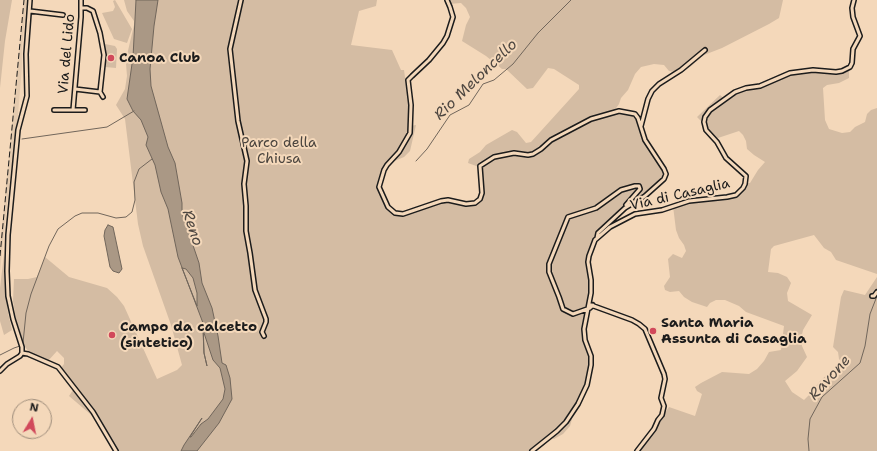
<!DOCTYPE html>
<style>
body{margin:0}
#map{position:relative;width:877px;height:451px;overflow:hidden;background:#f4d8ba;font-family:"Shantell Sans",sans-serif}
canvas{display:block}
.north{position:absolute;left:12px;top:399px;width:40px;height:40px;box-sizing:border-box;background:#f4d8ba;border:1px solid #9e8d7b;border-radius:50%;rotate:10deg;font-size:11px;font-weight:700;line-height:16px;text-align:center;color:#1c1c1c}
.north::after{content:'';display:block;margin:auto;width:14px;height:18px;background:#d1495b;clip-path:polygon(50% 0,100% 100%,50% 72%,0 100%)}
</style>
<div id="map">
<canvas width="877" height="451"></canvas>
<div class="north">N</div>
</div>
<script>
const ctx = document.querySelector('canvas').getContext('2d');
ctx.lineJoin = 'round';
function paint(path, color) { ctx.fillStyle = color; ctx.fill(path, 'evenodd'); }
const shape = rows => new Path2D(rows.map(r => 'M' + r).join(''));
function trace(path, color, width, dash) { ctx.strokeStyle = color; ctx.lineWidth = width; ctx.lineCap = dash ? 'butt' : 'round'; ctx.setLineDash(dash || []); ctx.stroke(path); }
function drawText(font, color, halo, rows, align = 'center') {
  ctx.font = font + ' "Shantell Sans",sans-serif'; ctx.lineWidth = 4; ctx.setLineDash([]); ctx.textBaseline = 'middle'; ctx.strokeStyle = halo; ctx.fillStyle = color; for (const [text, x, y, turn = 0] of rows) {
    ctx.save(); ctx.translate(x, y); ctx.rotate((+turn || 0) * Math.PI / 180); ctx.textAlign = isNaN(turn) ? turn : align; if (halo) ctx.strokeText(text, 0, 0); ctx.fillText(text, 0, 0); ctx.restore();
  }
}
paint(shape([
 [24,0,27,0,22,47,22,67,17,126,9,187,0,271,0,248]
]), '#e4caae');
paint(shape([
 [0,0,12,0,5,41,0,88],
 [115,0,132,29,127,43,114,39,102,13,113,11,115,7,113,1],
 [124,0,377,0,376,6,359,11,351,45,392,50,401,70,404,70,405,77,408,83,411,112,410,126,416,125,410,151,404,157,387,164,379,185,385,201,394,213,402,215,442,200,462,204,476,201,483,184,479,170,484,163,479,167,468,163,469,159,480,152,486,145,512,130,517,132,526,143,531,142,579,89,579,85,554,69,548,68,533,88,527,89,506,69,502,69,486,56,462,41,466,25,470,17,466,8,461,3,449,4,447,0,783,0,779,18,769,24,722,48,704,55,690,67,681,73,669,71,664,65,654,64,641,67,635,74,628,90,621,98,619,104,614,111,633,113,637,116,652,149,665,173,659,186,635,201,609,221,597,237,587,263,591,274,585,336,592,359,588,378,578,399,567,416,572,419,570,426,563,434,554,439,548,437,533,451,112,451,115,447,96,419,69,396,75,387,61,368,64,364,64,358,57,351,48,361,31,354,25,347,16,319,13,301,14,279,28,279,37,277,45,257,69,277,107,288,117,297,124,306,157,379,177,370,182,365,171,325,143,246,138,224,125,119,116,105,125,89,127,76,126,64,127,55,134,25,134,21,127,11],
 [105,44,115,46,117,49,116,68,105,67],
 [824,68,830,71,841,71,849,69,849,78,839,83,827,85,823,88,825,120,829,129,842,133,850,132,855,127,865,122,867,114,871,110,877,108,877,274,836,260,831,252,824,248,814,235,774,246,771,249,768,272,778,273,787,277,791,283,787,293,788,301,812,315,803,330,801,339,802,346,807,357,797,371,785,381,792,392,804,400,812,392,819,382,831,371,843,364,839,359,838,352,833,347,841,297,844,290,865,295,877,277,877,451,639,451,669,407,695,416,702,394,697,391,695,387,701,383,722,372,749,374,757,369,764,361,769,352,781,350,784,326,746,312,739,306,725,300,716,300,710,303,707,307,692,302,684,297,679,291,670,292,665,290,664,286,670,277,668,259,673,254,682,258,686,251,684,245,679,238,676,230,673,206,701,198,736,195,741,190,744,183,750,183,758,170,765,162,754,155,747,149,746,141,743,135,739,131,715,139,706,130,703,123,697,117,720,95,727,101,737,91,758,87,785,76],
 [4,254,5,291,8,313,12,330,4,335,0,321,0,288]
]), '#d4bca3');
const water = shape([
 [136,0,158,0,154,26,150,69,151,86,168,147,175,163,182,203,182,213,199,263,202,283,212,308,218,336,222,363,226,365,230,378,232,399,219,423,197,451,181,451,184,445,202,418,190,437,191,437,201,424,208,419,223,399,225,389,220,368,213,360,203,330,204,353,207,366,204,353,203,323,178,257,168,209,161,192,155,165,146,145,148,137,141,120,133,111,127,99,133,57,136,0],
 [182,268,186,269,193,278,197,293,197,306,182,268],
 [108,225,113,227,122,269,119,273,113,271,110,267,104,236,105,230,108,225]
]);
paint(water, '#aa9885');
trace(water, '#71665b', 1);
trace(shape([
 [22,139,107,127,134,111],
 [416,161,427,149,450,115,469,105,483,84,494,80,513,64,538,33,571,0],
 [23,343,26,313,31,294,49,246,58,229,75,216,82,213,98,213,116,218,126,217,132,212,135,200,134,182,139,169,152,159],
 [0,355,14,348,20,346],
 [809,451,808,439,810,419,822,397,860,363,865,346,870,314,877,296]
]), '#71665b', 1);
const minor = shape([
 [241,0,230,49,238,121,247,161,244,184,246,206,246,231,250,253,255,290,266,319,266,322,262,332,264,336],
 [447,0,450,7,453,17,447,36,443,43,429,60,412,76,408,80,411,105,410,133,399,152,387,165,384,170,379,187,388,207,395,213,403,214,441,201,448,200,466,204,475,203,480,199,482,193,480,166,494,157,514,153,528,155,533,154,541,149,551,140,591,119,619,111,635,114,638,118,645,140,664,169,666,174,664,179,645,196,625,208,598,233,597,238],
 [82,8,87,8,93,11,100,33,104,55,100,92,103,97],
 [30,11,63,15],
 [75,89,100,92],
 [54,110,85,110],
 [73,110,81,17,81,0],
 [641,126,648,99,652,91,659,84,681,70,705,50],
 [872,296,874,296,877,292],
 [591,305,632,320,639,324,645,329,664,374,665,379,661,398,664,406,662,415,658,420,654,429,637,451],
 [593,305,590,308,573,314,563,309,559,297,549,272,549,264,568,217,596,208,621,190,635,186,639,186,640,189,626,205],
 [22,353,22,347,13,319,8,296,7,271,8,235,18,130,27,96,26,54,30,0],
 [22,353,28,354,58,367,93,412,116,451],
 [0,371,7,364,20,356,22,353],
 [532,451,557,431,566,422,578,404,587,385,591,365,591,356,585,340,584,329,591,293,591,280,588,262,589,256,595,240,610,227,635,214,662,210,689,201,727,197,736,195,743,188,745,184,746,176,726,158,717,142,706,130,704,122,705,117,710,110,735,92,746,88,760,86,790,73,813,70,836,72,842,71,850,67,852,63,853,49,860,36,853,17,852,8,854,0]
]);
trace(minor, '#1c1c1c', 6);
trace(minor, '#f4d8ba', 3);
trace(shape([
 [0,256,24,0]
]), '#1c1c1c', 1, [6, 3]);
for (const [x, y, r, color] of [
 [111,58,4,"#d1495b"],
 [653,331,4,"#d1495b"],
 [112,335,4,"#d1495b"]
]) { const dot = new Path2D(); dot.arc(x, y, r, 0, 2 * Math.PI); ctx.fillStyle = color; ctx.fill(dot); trace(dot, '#f4d8ba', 1.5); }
drawText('14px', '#1c1c1c', '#f4d8ba', [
 ["Via del Lido",67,54,-85],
 ["Via di Casaglia",680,195,-13]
]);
drawText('bold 14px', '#1c1c1c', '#f4d8ba', [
 ["Canoa Club",119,58],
 ["Santa Maria",661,323],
 ["Assunta di Casaglia",661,339],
 ["Campo da calcetto",120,327],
 ["(sintetico)",120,343]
], 'left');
drawText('14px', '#4a443e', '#f4d8ba', [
 ["Parco della",279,143],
 ["Chiusa",279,159]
]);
drawText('italic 15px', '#4e4741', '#f4d8ba', [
 ["Rio Meloncello",476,80,-44],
 ["Reno",192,228,72],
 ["Ravone",830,378,-48]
]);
</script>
